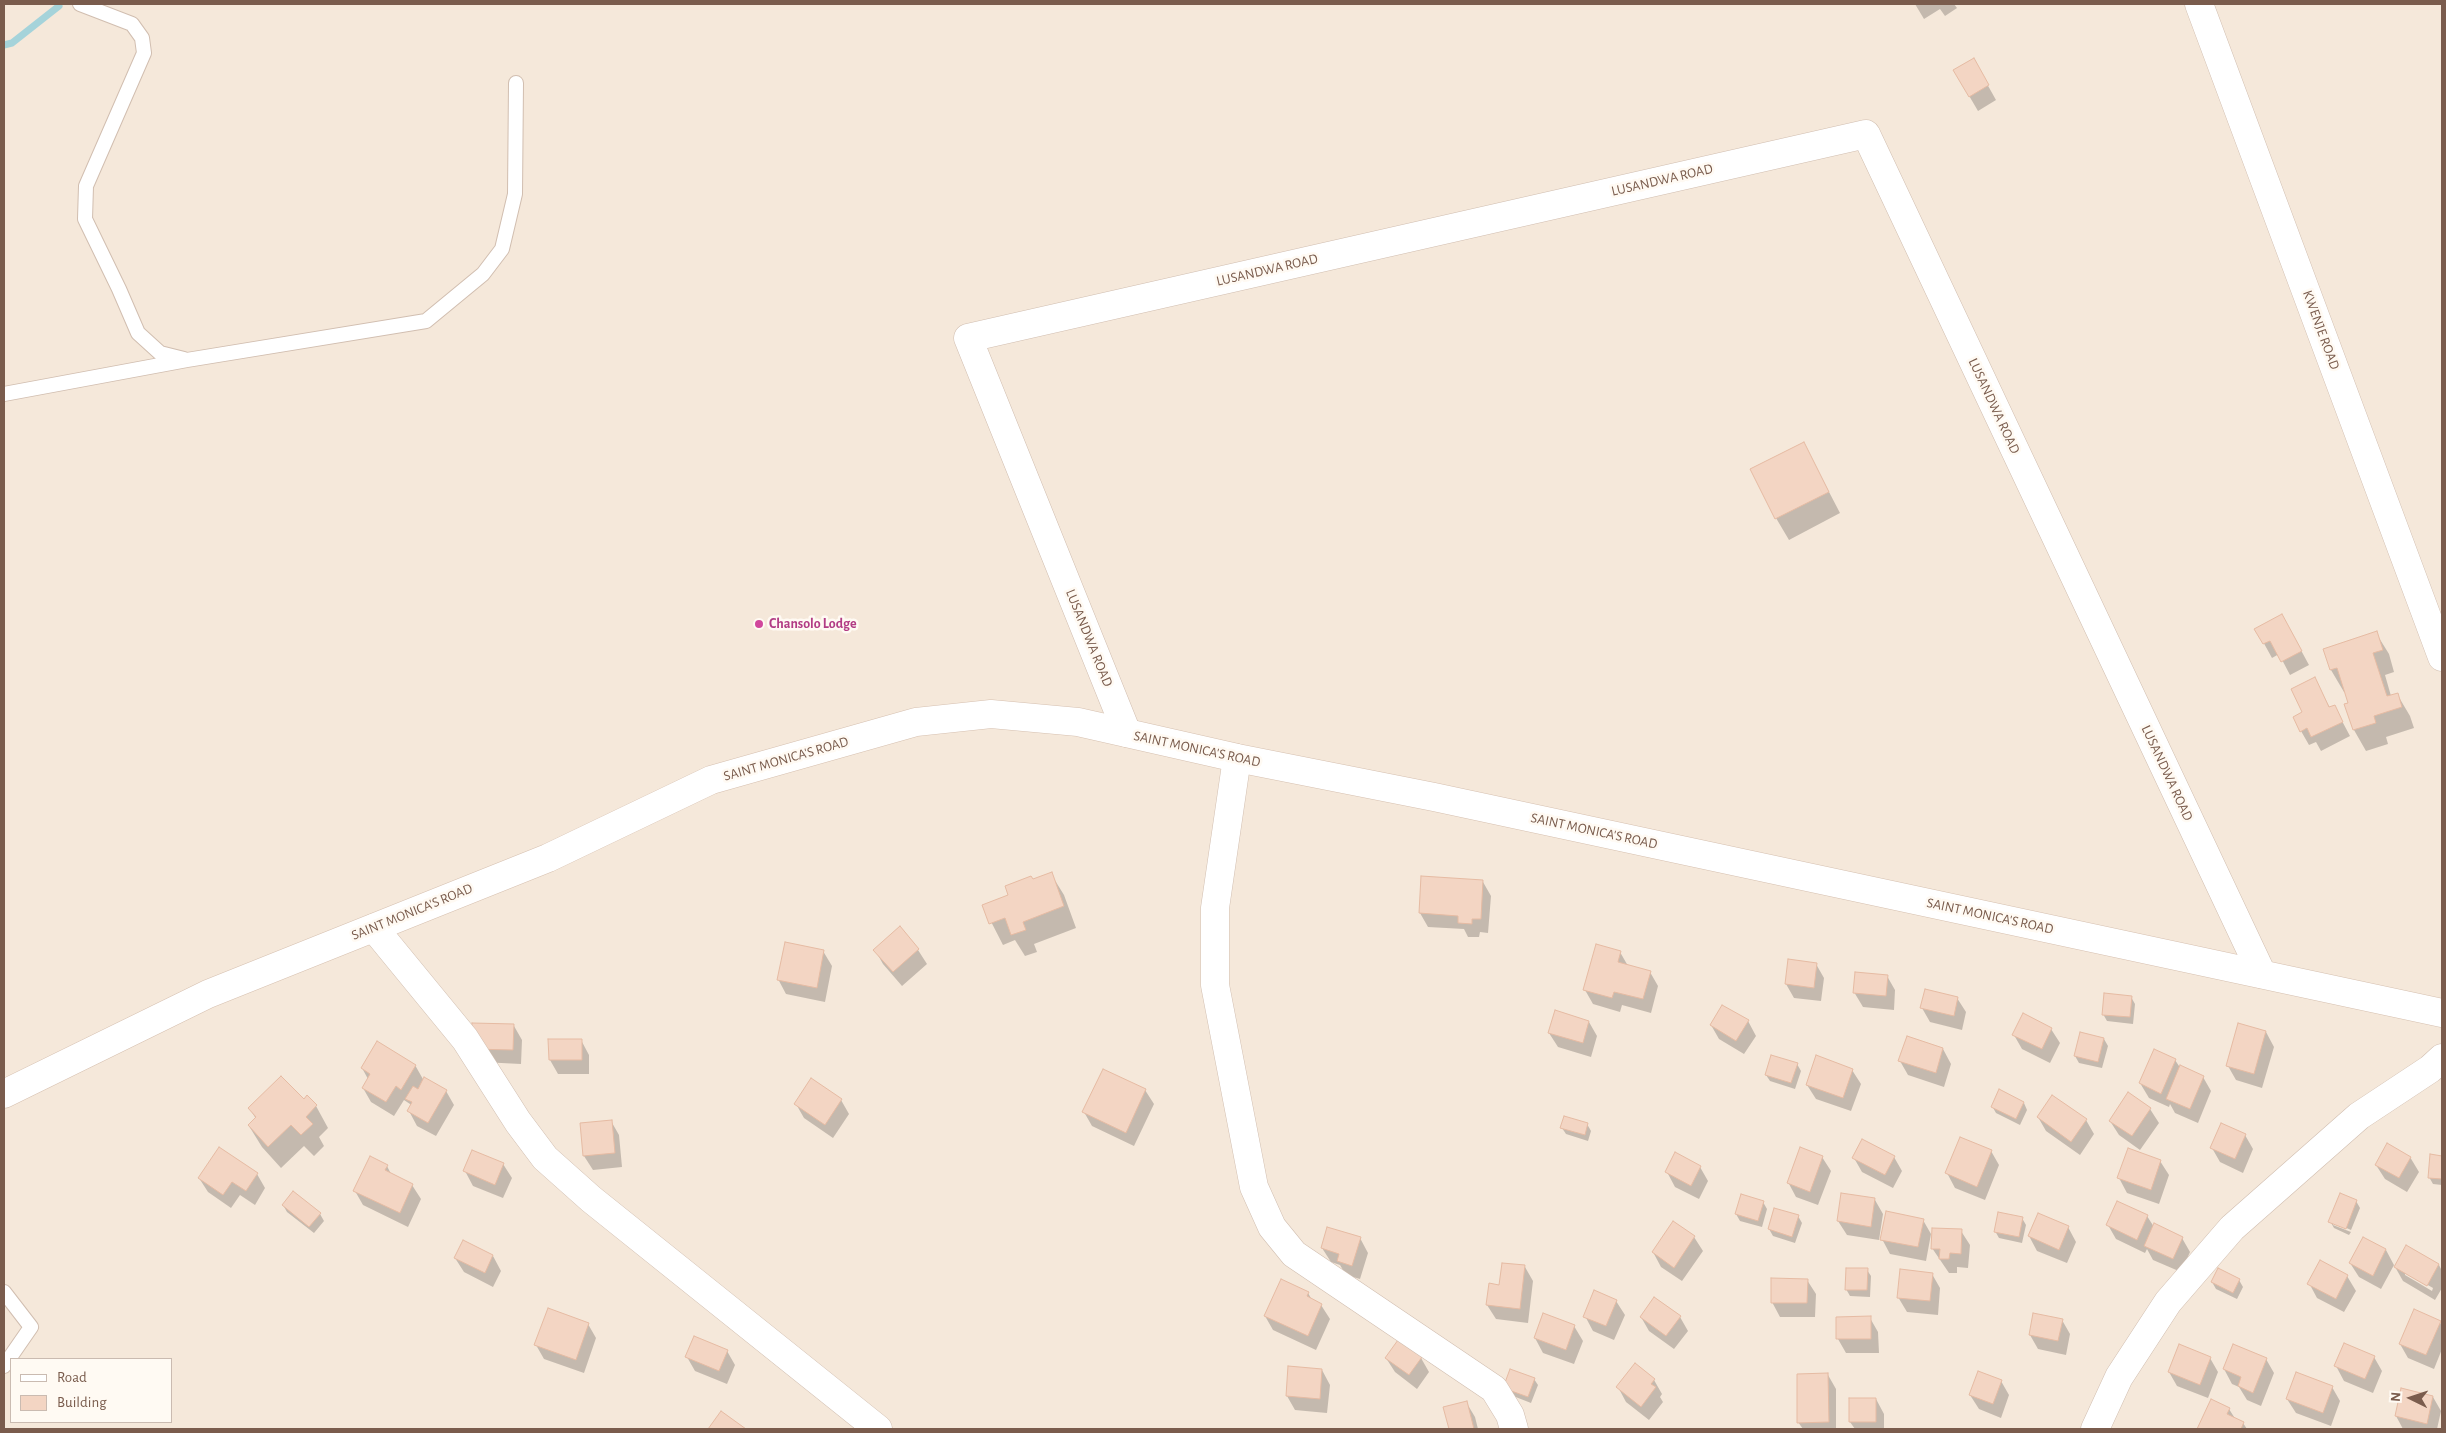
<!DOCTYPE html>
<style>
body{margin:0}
#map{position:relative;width:2446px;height:1433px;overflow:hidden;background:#fdf6ec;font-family:"Alegreya Sans",sans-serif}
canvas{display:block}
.frame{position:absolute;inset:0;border:5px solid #7a5c4d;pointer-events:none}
.legend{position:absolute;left:10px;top:1358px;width:162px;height:65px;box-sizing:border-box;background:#fffaf3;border:1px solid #cabbb1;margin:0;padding:6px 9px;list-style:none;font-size:15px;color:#7a5c4d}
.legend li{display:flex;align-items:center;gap:10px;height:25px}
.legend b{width:25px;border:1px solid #cabbb1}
.north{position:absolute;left:2386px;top:1373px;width:50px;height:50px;-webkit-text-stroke:4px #fffaf3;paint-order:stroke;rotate:274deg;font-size:14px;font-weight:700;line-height:20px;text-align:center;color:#7a5c4d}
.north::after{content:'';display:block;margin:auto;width:18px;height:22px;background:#7a5c4d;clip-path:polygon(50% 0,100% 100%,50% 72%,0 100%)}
</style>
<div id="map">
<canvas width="2446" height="1433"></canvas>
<div class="frame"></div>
<ul class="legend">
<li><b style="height:6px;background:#fff"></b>Road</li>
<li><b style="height:14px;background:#f3d5c3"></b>Building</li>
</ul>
<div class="north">N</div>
</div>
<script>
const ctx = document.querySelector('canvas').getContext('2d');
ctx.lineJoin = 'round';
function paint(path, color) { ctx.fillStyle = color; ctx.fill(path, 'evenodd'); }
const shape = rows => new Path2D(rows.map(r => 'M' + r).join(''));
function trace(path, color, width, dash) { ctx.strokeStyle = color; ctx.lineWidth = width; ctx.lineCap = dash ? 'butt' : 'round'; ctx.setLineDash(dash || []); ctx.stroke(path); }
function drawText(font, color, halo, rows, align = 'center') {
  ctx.font = font + ' "Alegreya Sans",sans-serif'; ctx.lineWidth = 5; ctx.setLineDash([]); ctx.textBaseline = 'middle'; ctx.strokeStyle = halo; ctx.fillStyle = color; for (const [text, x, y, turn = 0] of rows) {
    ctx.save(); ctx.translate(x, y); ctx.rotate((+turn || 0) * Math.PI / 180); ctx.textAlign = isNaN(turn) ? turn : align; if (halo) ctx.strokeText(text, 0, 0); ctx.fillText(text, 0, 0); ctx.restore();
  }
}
paint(shape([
 [4,4,2442,4,2442,1429,4,1429],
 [11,1359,171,1359,171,1422,11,1422]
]), '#f5e8da');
paint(shape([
 [1915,4,1954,4,1957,8,1945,16,1940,9,1924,19],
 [1973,59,1996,100,1978,111,1954,70],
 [1804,444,1840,513,1789,540,1776,518],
 [2256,629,2290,630,2309,665,2290,675,2279,654,2272,658],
 [2376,633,2389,654,2394,672,2385,675,2391,696,2397,694,2410,716,2414,728,2386,737,2388,744,2366,751,2354,730,2346,705,2350,704,2346,691,2344,692,2331,670,2325,649],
 [2322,693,2330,708,2334,706,2350,736,2321,751,2316,742,2309,745,2301,731,2304,713],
 [1051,874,1064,895,1076,928,1034,944,1037,952,1025,956,1015,940,1003,945,983,906,1010,896,1033,881],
 [1483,882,1491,896,1488,933,1480,932,1479,937,1468,937,1464,929,1428,927,1420,913],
 [900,928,918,950,927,964,902,986,883,964,875,950],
 [823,951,832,966,825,1002,786,994,778,979],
 [1620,952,1628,966,1650,972,1658,986,1651,1013,1622,1005,1620,1012,1593,1004,1585,990],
 [1816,964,1824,978,1821,1001,1794,998,1786,984],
 [1887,976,1895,990,1894,1010,1863,1007,1854,992],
 [2131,997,2135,1004,2133,1024,2107,1021,2103,1014],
 [1957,998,1966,1012,1962,1030,1930,1022,1922,1008],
 [1748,1021,1756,1036,1744,1054,1719,1039,1711,1025],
 [1589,1022,1597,1036,1591,1057,1558,1047,1549,1033],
 [514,1026,522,1040,521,1064,481,1062,473,1048],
 [2051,1029,2060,1043,2050,1063,2022,1049,2014,1035],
 [2266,1032,2274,1047,2262,1088,2236,1080,2228,1066],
 [1907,1038,1943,1049,1951,1064,1944,1087,1908,1075,1900,1061],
 [2104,1039,2108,1046,2102,1068,2079,1063,2075,1056],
 [581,1040,589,1055,589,1074,558,1074,550,1060],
 [2175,1060,2179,1066,2203,1077,2211,1091,2198,1123,2175,1113,2170,1104,2169,1107,2149,1098,2140,1083],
 [1797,1064,1801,1071,1795,1089,1770,1081,1766,1075],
 [415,1065,424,1081,446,1091,454,1105,436,1136,417,1126,409,1111,411,1107,410,1104,404,1100,394,1116,371,1102,363,1088,368,1079,362,1068],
 [1852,1070,1861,1084,1851,1111,1816,1099,1807,1085],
 [1145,1090,1154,1104,1134,1146,1092,1126,1084,1112],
 [307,1097,316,1106,328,1128,319,1137,324,1146,314,1156,304,1146,281,1168,262,1147,249,1126,256,1119,250,1109,304,1101],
 [841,1100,849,1114,833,1138,804,1118,796,1104],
 [2024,1103,2027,1110,2020,1125,1996,1113,1992,1106],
 [2150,1109,2159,1123,2140,1150,2119,1135,2110,1121],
 [2038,1117,2086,1120,2094,1134,2080,1155,2046,1131],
 [611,1121,619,1135,622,1167,593,1170,584,1156,581,1124],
 [1587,1124,1591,1131,1588,1141,1566,1134,1562,1128],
 [2245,1135,2253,1149,2243,1173,2220,1162,2212,1148],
 [219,1149,257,1174,265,1188,255,1205,240,1195,231,1208,208,1192,199,1178],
 [1991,1151,1999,1165,1985,1200,1955,1188,1947,1173],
 [2431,1156,2442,1157,2442,1185,2433,1184,2429,1177],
 [1822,1157,1831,1171,1818,1205,1796,1197,1788,1182],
 [1894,1157,1902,1171,1893,1188,1862,1172,1854,1158],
 [2410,1157,2419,1172,2407,1192,2385,1179,2376,1165],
 [2160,1161,2169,1175,2159,1204,2127,1193,2119,1178],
 [503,1164,512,1178,503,1198,473,1186,465,1171],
 [387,1166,392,1176,412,1185,421,1199,408,1227,363,1205,355,1191],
 [1700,1167,1708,1181,1699,1199,1675,1187,1667,1172],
 [1875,1200,1883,1214,1879,1240,1847,1235,1838,1221],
 [2356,1201,2360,1208,2351,1230,2333,1222,2333,1225,2351,1232,2349,1235,2334,1228,2330,1221],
 [1763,1202,1767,1209,1762,1227,1740,1221,1736,1214],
 [283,1205,320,1214,324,1221,314,1233,287,1212],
 [1798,1216,1802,1223,1795,1243,1773,1236,1769,1229],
 [2147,1216,2154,1227,2182,1238,2190,1252,2181,1272,2153,1260,2147,1249,2145,1253,2116,1239,2108,1225],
 [2022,1218,2026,1225,2022,1243,1999,1238,1995,1231],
 [1923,1220,1931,1234,1926,1261,1890,1254,1882,1239],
 [2068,1227,2076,1242,2067,1263,2037,1251,2029,1236],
 [1961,1231,1970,1245,1968,1268,1957,1267,1957,1273,1949,1273,1932,1248],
 [1694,1237,1703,1251,1682,1281,1661,1267,1653,1252],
 [1360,1238,1368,1253,1360,1279,1346,1275,1340,1265,1331,1262,1322,1248],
 [2363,1238,2386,1250,2395,1267,2406,1247,2439,1265,2442,1271,2442,1288,2435,1300,2403,1281,2394,1265,2381,1289,2359,1277,2350,1263],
 [2405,1272,2433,1288,2432,1291,2405,1275],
 [463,1242,493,1256,501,1271,493,1287,464,1272,455,1258],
 [2320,1262,2347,1276,2356,1291,2344,1312,2317,1298,2309,1283],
 [1525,1267,1533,1281,1528,1323,1496,1319,1487,1305,1500,1286],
 [2219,1269,2239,1280,2243,1287,2237,1299,2216,1289,2212,1282],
 [1867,1270,1871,1276,1870,1297,1850,1296,1846,1289],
 [1932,1274,1940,1288,1938,1315,1907,1312,1898,1297],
 [1807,1280,1816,1294,1815,1317,1780,1317,1772,1302],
 [1308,1293,1312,1300,1321,1305,1330,1319,1316,1350,1273,1330,1265,1316],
 [1616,1301,1625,1315,1614,1340,1593,1331,1585,1316],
 [1641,1317,1680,1317,1688,1331,1674,1349,1649,1331],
 [1870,1318,1878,1332,1879,1353,1846,1353,1838,1339],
 [2062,1320,2070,1334,2066,1355,2038,1349,2030,1335],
 [2440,1322,2442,1327,2442,1349,2434,1369,2408,1358,2400,1344],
 [588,1324,596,1338,584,1373,544,1359,536,1345],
 [1574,1326,1583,1341,1574,1364,1543,1353,1535,1338],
 [727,1351,735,1365,727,1384,695,1371,687,1357],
 [2374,1357,2382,1371,2373,1393,2344,1381,2336,1366],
 [1386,1358,1421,1358,1429,1372,1417,1389,1395,1372],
 [2210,1358,2218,1372,2208,1398,2177,1386,2169,1372],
 [2266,1359,2274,1373,2261,1406,2247,1400,2239,1387,2232,1384,2224,1369],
 [1322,1370,1330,1385,1327,1413,1295,1410,1287,1396],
 [1511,1370,1534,1379,1538,1385,1531,1403,1508,1394],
 [1828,1375,1836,1389,1836,1429,1803,1429,1798,1422],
 [1654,1380,1662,1394,1660,1397,1663,1402,1649,1420,1626,1402,1618,1387],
 [2001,1381,2009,1395,2001,1418,1979,1409,1970,1395],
 [2332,1387,2340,1401,2331,1426,2296,1413,2287,1399],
 [2402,1390,2433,1397,2441,1411,2437,1429,2403,1429,2396,1416],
 [1876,1399,1884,1414,1884,1429,1855,1429,1850,1422],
 [2212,1400,2229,1409,2236,1420,2243,1423,2247,1429,2198,1429],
 [1466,1402,1475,1417,1478,1429,1450,1429,1445,1408]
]), '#0003');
trace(shape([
 [4,45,12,43,59,6]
]), '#a5d3da', 7);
const building = shape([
 [1974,58,1989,85,1969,97,1953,70,1974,58],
 [1804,442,1829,492,1775,519,1750,469,1804,442],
 [2282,614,2302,651,2281,662,2270,641,2263,644,2254,629,2282,614],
 [2377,631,2383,650,2373,653,2387,696,2398,693,2402,707,2374,716,2376,723,2353,730,2344,704,2348,703,2337,668,2330,670,2323,649,2377,631],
 [2315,677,2329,707,2335,705,2343,722,2311,737,2307,728,2300,732,2293,717,2302,712,2291,689,2315,677],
 [1052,872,1064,906,1023,922,1026,930,1011,935,1005,918,989,924,982,905,1008,895,1005,886,1031,876,1033,879,1052,872],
 [1421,876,1483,880,1481,919,1472,919,1472,924,1458,923,1458,916,1419,913,1421,876],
 [900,926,919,949,893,972,873,950,900,926],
 [785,942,824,950,817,988,777,980,785,942],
 [1596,944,1621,951,1618,962,1651,971,1643,999,1614,992,1612,998,1583,990,1596,944],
 [1788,959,1817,963,1814,988,1785,984,1788,959],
 [1855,972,1888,975,1886,996,1853,993,1855,972],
 [1925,989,1958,997,1954,1016,1920,1008,1925,989],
 [2104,993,2132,996,2130,1017,2102,1015,2104,993],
 [1722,1005,1749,1020,1736,1041,1710,1025,1722,1005],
 [1555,1010,1589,1021,1583,1043,1548,1033,1555,1010],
 [2023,1013,2052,1028,2042,1049,2012,1035,2023,1013],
 [472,1023,514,1024,513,1050,471,1049,472,1023],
 [2238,1023,2266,1031,2254,1074,2226,1066,2238,1023],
 [2080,1032,2104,1038,2098,1062,2074,1056,2080,1032],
 [1907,1036,1943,1048,1936,1073,1898,1061,1907,1036],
 [548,1039,582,1039,582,1060,549,1060,548,1039],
 [377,1041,416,1065,401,1090,396,1086,386,1102,362,1088,370,1074,361,1068,377,1041],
 [2154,1049,2176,1059,2161,1094,2139,1083,2154,1049],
 [1771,1055,1798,1063,1791,1083,1765,1075,1771,1055],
 [1816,1055,1853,1069,1843,1098,1806,1085,1816,1055],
 [2180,1065,2204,1076,2190,1109,2166,1099,2180,1065],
 [1103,1069,1146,1089,1126,1133,1082,1112,1103,1069],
 [281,1076,304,1099,307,1095,317,1105,306,1117,313,1124,301,1135,291,1125,268,1147,248,1125,256,1117,248,1108,281,1076],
 [424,1077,447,1090,428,1123,407,1111,412,1102,405,1099,413,1086,418,1089,424,1077],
 [811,1078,842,1099,825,1125,794,1104,811,1078],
 [1999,1089,2024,1102,2016,1119,1991,1107,1999,1089],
 [2128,1092,2151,1108,2132,1136,2109,1121,2128,1092],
 [2052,1095,2087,1119,2071,1142,2037,1117,2052,1095],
 [1564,1116,1588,1123,1585,1135,1560,1128,1564,1116],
 [612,1120,615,1153,583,1156,580,1123,612,1120],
 [2221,1123,2246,1134,2235,1159,2210,1148,2221,1123],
 [1960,1137,1992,1150,1977,1187,1945,1173,1960,1137],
 [1862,1139,1895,1156,1885,1175,1852,1158,1862,1139],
 [2387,1143,2411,1157,2399,1178,2375,1165,2387,1143],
 [219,1147,258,1173,246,1191,232,1182,223,1195,198,1178,219,1147],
 [1800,1147,1823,1156,1810,1192,1787,1183,1800,1147],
 [2128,1148,2161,1160,2151,1190,2117,1178,2128,1148],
 [472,1150,504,1163,495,1185,463,1171,472,1150],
 [1675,1152,1701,1166,1691,1186,1665,1172,1675,1152],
 [2430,1154,2442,1156,2442,1179,2428,1178,2430,1154],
 [370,1156,388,1165,385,1170,413,1184,400,1213,353,1191,370,1156],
 [293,1191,321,1213,309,1227,282,1205,293,1191],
 [1841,1193,1875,1198,1871,1227,1837,1221,1841,1193],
 [2340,1193,2357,1200,2346,1229,2328,1222,2340,1193],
 [1741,1194,1764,1201,1758,1221,1735,1214,1741,1194],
 [2117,1201,2148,1215,2137,1240,2106,1225,2117,1201],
 [1774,1208,1799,1215,1792,1237,1768,1229,1774,1208],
 [1886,1211,1924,1219,1918,1247,1880,1240,1886,1211],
 [1998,1212,2023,1217,2019,1237,1994,1232,1998,1212],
 [2038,1213,2069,1226,2059,1250,2028,1236,2038,1213],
 [1673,1221,1695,1236,1674,1268,1652,1252,1673,1221],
 [2154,1223,2183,1237,2173,1259,2144,1246,2154,1223],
 [1327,1227,1361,1237,1352,1266,1337,1261,1339,1254,1321,1248,1327,1227],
 [1932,1228,1962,1229,1961,1254,1950,1253,1949,1259,1939,1259,1940,1249,1931,1249,1932,1228],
 [2363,1237,2386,1249,2373,1276,2349,1263,2363,1237],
 [463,1240,493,1255,485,1273,454,1258,463,1240],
 [2406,1245,2439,1264,2427,1286,2394,1267,2406,1245],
 [2320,1260,2348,1275,2336,1299,2307,1284,2320,1260],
 [1502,1263,1525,1265,1520,1309,1486,1305,1489,1283,1499,1285,1502,1263],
 [1846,1268,1868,1268,1867,1290,1845,1290,1846,1268],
 [2218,1268,2240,1279,2233,1293,2211,1282,2218,1268],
 [1900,1269,1933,1273,1930,1301,1897,1298,1900,1269],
 [1771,1278,1808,1279,1807,1303,1771,1303,1771,1278],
 [1281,1279,1309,1292,1307,1296,1322,1304,1308,1336,1264,1316,1281,1279],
 [1594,1290,1617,1300,1606,1326,1583,1317,1594,1290],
 [1654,1297,1681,1316,1666,1336,1640,1317,1654,1297],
 [548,1308,589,1323,576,1360,534,1345,548,1308],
 [2414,1309,2441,1321,2426,1355,2399,1344,2414,1309],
 [1543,1313,1575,1325,1566,1350,1534,1338,1543,1313],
 [2033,1313,2063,1319,2058,1341,2029,1335,2033,1313],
 [1871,1316,1871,1339,1836,1339,1836,1317,1871,1316],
 [694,1336,728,1350,719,1371,685,1357,694,1336],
 [1398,1340,1422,1357,1409,1375,1385,1358,1398,1340],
 [2344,1343,2375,1356,2365,1379,2334,1366,2344,1343],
 [2179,1344,2211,1357,2200,1385,2168,1372,2179,1344],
 [2233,1344,2267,1358,2253,1393,2238,1386,2241,1377,2223,1369,2233,1344],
 [1635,1363,1655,1379,1651,1384,1656,1387,1641,1407,1616,1387,1635,1363],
 [1288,1366,1322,1369,1320,1399,1286,1396,1288,1366],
 [1510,1369,1535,1378,1528,1397,1503,1388,1510,1369],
 [1978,1371,2002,1380,1993,1404,1969,1395,1978,1371],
 [2296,1372,2333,1386,2323,1413,2286,1399,2296,1372],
 [1828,1373,1829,1422,1797,1423,1797,1374,1828,1373],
 [2401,1388,2433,1396,2427,1424,2395,1416,2401,1388],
 [1849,1398,1876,1398,1876,1422,1849,1422,1849,1398],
 [2211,1399,2230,1408,2227,1414,2244,1422,2241,1429,2197,1429,2211,1399],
 [1467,1401,1474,1429,1449,1429,1443,1407,1467,1401],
 [721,1411,746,1429,708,1429,721,1411]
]);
paint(building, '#f3d5c3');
trace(building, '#e6bba3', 1);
const lane = shape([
 [80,4,132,24,142,38,144,53,86,186,85,219,119,289,138,333,160,353,184,359],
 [4,394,187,360,426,321,483,274,502,249,515,194,516,83],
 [4,1292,31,1327,4,1366]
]);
const street = shape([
 [2199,4,2442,657],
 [1127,733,968,338,1866,134,2262,974],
 [1237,758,1215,908,1215,985,1254,1187,1272,1227,1294,1254,1494,1389,1510,1415,1514,1429],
 [374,928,465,1039,518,1122,545,1158,591,1199,878,1429],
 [2095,1429,2119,1377,2168,1302,2232,1228,2359,1116,2430,1069,2442,1058]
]);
const secondary = shape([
 [4,1094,208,994,548,858,711,780,916,722,991,714,1078,722,1237,758,1434,797,2442,1013]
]);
trace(lane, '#d1beb0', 16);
trace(street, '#d1beb0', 29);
trace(secondary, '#d6c0b0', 29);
trace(lane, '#fff', 14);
trace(street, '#fff', 28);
trace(secondary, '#fff', 28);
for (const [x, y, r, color] of [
 [759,624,5,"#d1479c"]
]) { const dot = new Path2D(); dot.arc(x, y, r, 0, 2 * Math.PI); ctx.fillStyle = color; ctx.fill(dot); trace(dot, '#fffaf3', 2); }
drawText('14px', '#7a5c4d', '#fffaf3', [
 ["LUSANDWA ROAD",1662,180,-13],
 ["LUSANDWA ROAD",1267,270,-13],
 ["KWENJE ROAD",2321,330,70],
 ["LUSANDWA ROAD",1994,406,65],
 ["LUSANDWA ROAD",1089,638,68],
 ["SAINT MONICA'S ROAD",1197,749,12],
 ["SAINT MONICA'S ROAD",786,759,-16],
 ["LUSANDWA ROAD",2167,773,65],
 ["SAINT MONICA'S ROAD",1594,831,12],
 ["SAINT MONICA'S ROAD",412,912,-22],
 ["SAINT MONICA'S ROAD",1990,916,12]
]);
drawText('bold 14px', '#b23c85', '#fffaf3', [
 ["Chansolo Lodge",769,624]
], 'left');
</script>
